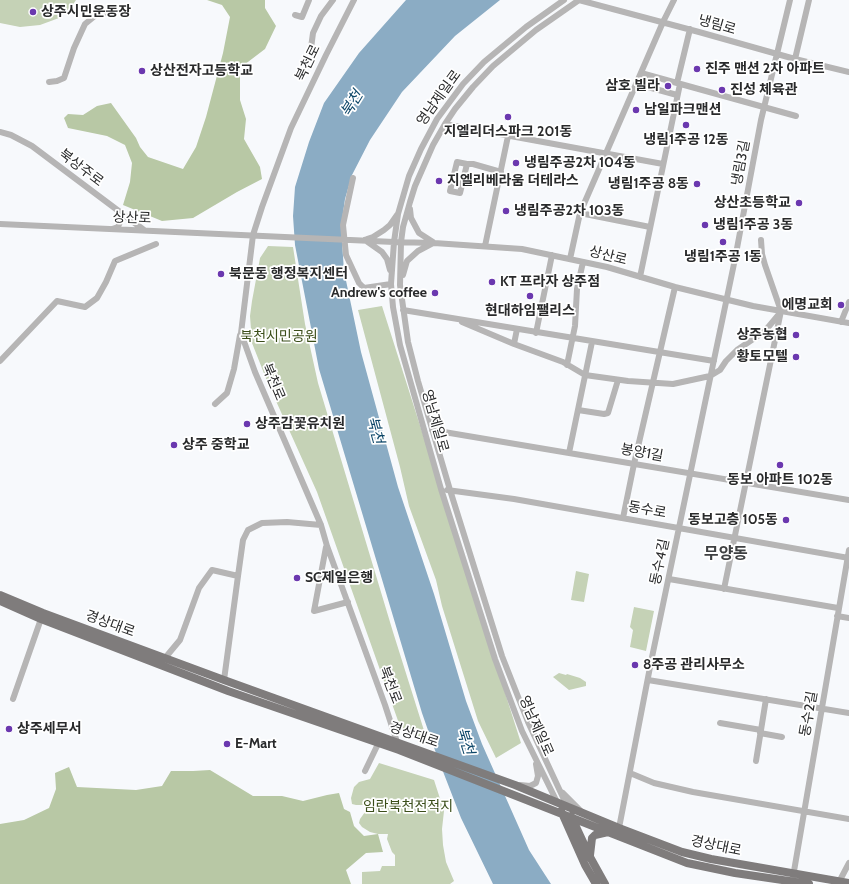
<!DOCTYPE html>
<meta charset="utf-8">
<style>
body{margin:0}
canvas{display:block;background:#f7f9fc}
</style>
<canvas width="849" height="884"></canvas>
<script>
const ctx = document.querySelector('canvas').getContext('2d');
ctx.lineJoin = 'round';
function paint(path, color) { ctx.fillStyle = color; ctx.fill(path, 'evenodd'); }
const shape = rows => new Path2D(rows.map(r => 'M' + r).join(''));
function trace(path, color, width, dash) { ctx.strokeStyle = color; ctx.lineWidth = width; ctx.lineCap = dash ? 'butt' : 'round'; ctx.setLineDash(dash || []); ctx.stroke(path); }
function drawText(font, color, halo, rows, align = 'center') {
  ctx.font = font + ' Cabin,"Noto Sans KR",sans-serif'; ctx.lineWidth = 3.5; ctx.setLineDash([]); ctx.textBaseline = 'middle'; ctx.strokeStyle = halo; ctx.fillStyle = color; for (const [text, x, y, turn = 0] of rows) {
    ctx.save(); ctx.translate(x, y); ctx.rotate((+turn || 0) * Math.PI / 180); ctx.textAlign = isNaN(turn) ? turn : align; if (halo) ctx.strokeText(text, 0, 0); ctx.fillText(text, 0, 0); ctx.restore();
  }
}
paint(shape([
 [0,0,76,0,72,6,59,18,40,25,20,27,0,23],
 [268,246,293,247,305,324,318,383,393,632,427,740,402,732,317,492,267,381,252,343,250,316,252,301,260,258],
 [382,306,521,743,496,758,478,721,442,606,436,580,409,506,400,467,358,310],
 [576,571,589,574,584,602,571,600],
 [634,607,654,611,646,651,630,647,633,630,630,627],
 [559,673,566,675,567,674,580,678,586,682,586,686,569,690,553,677],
 [379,763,434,780,444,811,442,829,443,845,446,862,454,881,450,884,362,884,362,872,380,871,382,866,395,866,395,855,392,852,387,839,388,834,378,834,370,832,362,827,359,823,360,819,370,805,356,805,352,804,351,798,354,787,359,782,370,779]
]), '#c5d2b6');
paint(shape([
 [207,0,265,0,265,8,276,26,265,49,240,68,240,100,246,119,244,139,260,167,262,179,237,192,193,218,162,221,123,205,130,182,132,163,125,145,107,136,68,128,64,118,68,114,83,115,97,106,111,103,136,138,140,147,148,157,183,169,196,147,206,117,223,53,230,17,222,5],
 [69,767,77,787,136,790,162,786,171,771,193,771,210,770,253,796,282,796,303,801,327,795,339,793,344,809,350,812,354,826,364,836,378,834,383,852,366,853,346,870,351,884,0,884,0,824,24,820,49,808,56,789,55,773]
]), '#b8c8a5');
paint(shape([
 [406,0,500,0,455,36,402,92,370,140,352,175,345,199,341,227,344,271,361,352,398,487,434,594,466,701,482,744,529,850,551,884,493,884,461,818,437,756,422,713,319,369,295,245,293,216,295,187,309,142,324,103,359,53]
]), '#8bacc4');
trace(shape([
 [354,0,326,55,291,128,262,207,253,235,241,333,255,372,321,525,327,546,385,705,398,745],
 [579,0,699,32,795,59,849,72],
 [295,15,302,17,309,0],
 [311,48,313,33,321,16,333,0],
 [795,59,809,0],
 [641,73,796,116],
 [49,82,57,81,64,78,74,48,85,24,96,15,107,12,113,14],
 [677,83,690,29],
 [637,84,677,95],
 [445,124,663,164],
 [0,132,11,135,32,146,144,230],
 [467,164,457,162,450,191,460,193,467,164,473,164,501,172],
 [353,178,343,225,346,255,359,283,364,288,391,284],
 [410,209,411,218,419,233,433,242],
 [580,213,650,227],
 [0,224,394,242,434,243,522,249,607,267,675,287,753,306,849,323],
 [112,229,118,227,120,222,121,213],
 [367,239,373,237,384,230,390,225,397,215],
 [365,240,382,252,387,259,390,270],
 [485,246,508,136],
 [570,259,580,213,663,22,674,0],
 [403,275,407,261,418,251,433,243],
 [640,277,680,84],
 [403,310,714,361],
 [462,322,514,344],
 [841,322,849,302],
 [517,329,514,344,563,362,585,375,628,381,673,384,710,376,720,370,726,361,737,350,765,331,780,313],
 [536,333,552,255],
 [0,361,57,301,85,307,97,298,106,282,115,261,156,244],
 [567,365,575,326,577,289,583,262],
 [215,404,227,393,234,369,240,335],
 [578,410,604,414,608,413,618,380],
 [432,430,849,500],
 [569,453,592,342],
 [447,490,514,499,849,558],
 [623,518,634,464,675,287],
 [326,547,314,611,348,602],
 [669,579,838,608],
 [724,589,781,311,765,265,762,254,761,240],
 [837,616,849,618],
 [165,658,180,640,199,588,212,570,238,576,243,540,248,530,262,523,287,522,321,525],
 [224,680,238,576],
 [648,680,849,713],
 [13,699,42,616],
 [720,723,761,730],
 [760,733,782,737],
 [756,761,766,699],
 [365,771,378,744],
 [630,773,654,783,693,792,849,819],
 [520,785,530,786,536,783,538,776,536,764],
 [563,793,580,810],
 [557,802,522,731,495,659,441,489,400,345,393,307,391,284,394,242,398,214,409,176,421,149,437,119,463,84,484,62,526,27,564,0],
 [567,806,528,722,502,656,450,490,418,381,408,342,400,285,401,242,403,227,410,202,415,186,433,145,445,124,455,109,473,87,493,66,536,30,579,0],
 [619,828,651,662,735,259,761,120,790,0],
 [793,877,849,550],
 [839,882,849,863]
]), '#b6b5b5', 6);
trace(shape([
 [0,595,43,613,224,680,515,785,619,828,682,852,711,859,849,883],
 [0,601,41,619,228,691,399,750,687,863,735,873,809,884],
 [561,811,585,865,596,884],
 [571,816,590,857,605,884],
 [590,855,592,838,595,835,608,832]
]), '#7f7c7c', 8);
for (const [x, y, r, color] of [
 [33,12,4,"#6b38af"],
 [697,69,4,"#6b38af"],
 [142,71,4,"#6b38af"],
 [668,86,4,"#6b38af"],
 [722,90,4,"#6b38af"],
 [636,110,4,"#6b38af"],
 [508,117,4,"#6b38af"],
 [686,125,4,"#6b38af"],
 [516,163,4,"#6b38af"],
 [439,181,4,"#6b38af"],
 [697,184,4,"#6b38af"],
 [799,203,4,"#6b38af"],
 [506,211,4,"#6b38af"],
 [705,225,4,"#6b38af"],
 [723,242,4,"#6b38af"],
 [221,274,4,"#6b38af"],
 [492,282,4,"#6b38af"],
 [435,293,4,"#6b38af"],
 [530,296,4,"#6b38af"],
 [841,305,4,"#6b38af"],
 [796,335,4,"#6b38af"],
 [796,357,4,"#6b38af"],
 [247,424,4,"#6b38af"],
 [174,445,4,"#6b38af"],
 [780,465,4,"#6b38af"],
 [786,520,4,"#6b38af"],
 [297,578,4,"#6b38af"],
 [635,665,4,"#6b38af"],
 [9,729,4,"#6b38af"],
 [227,744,4,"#6b38af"]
]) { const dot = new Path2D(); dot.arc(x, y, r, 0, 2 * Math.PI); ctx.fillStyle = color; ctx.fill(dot); trace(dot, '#fff', 1.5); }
drawText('bold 14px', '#292a2b', '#fff', [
 ["상주시민운동장",41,12],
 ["진주 맨션 2차 아파트",705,69],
 ["상산전자고등학교",150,71],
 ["삼호 빌라",660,86,"right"],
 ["진성 체육관",730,90],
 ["남일파크맨션",644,110],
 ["지엘리더스파크 201동",508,132,"center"],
 ["냉림1주공 12동",686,140,"center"],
 ["냉림주공2차 104동",524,163],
 ["지엘리베라움 더테라스",447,181],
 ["냉림1주공 8동",689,184,"right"],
 ["상산초등학교",791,203,"right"],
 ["냉림주공2차 103동",514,211],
 ["냉림1주공 3동",713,225],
 ["냉림1주공 1동",723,257,"center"],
 ["북문동 행정복지센터",229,274],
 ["KT 프라자 상주점",500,282],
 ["Andrew's coffee",427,293,"right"],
 ["에명교회",833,305,"right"],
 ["현대하임팰리스",530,311,"center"],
 ["상주농협",788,335,"right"],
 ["황토모텔",788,357,"right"],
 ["상주감꽃유치원",255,424],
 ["상주 중학교",182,445],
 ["동보 아파트 102동",780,480,"center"],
 ["동보고층 105동",778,520,"right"],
 ["SC제일은행",305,578],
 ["8주공 관리사무소",643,665],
 ["상주세무서",17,729],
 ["E-Mart",235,744]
], 'left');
drawText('14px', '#292a2b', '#fff', [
 ["냉림로",717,25,16],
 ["북천로",308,63,-64],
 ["영남제일로",439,98,-54],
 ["냉림3길",741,163,-79],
 ["북상주로",81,168,37],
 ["상산로",132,218,2],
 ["상산로",608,256,14],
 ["북천로",273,382,67],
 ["영남제일로",435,421,74],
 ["봉양1길",642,453,10],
 ["동수로",647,510,10],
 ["동수4길",660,562,-78],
 ["경상대로",110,624,20],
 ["북천로",390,685,69],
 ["동수2길",809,714,-80],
 ["영남제일로",536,726,66],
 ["경상대로",414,735,19],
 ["경상대로",716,846,12]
]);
drawText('14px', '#3b4e1a', '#fff', [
 ["북천시민공원",279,337],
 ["임란북천전적지",408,807]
]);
drawText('italic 15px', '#0c4668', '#fff', [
 ["북천",352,104,-58],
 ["북천",375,430,75],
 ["북천",465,741,73]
]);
drawText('bold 16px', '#3e4042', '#fff', [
 ["무양동",726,554]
]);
</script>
